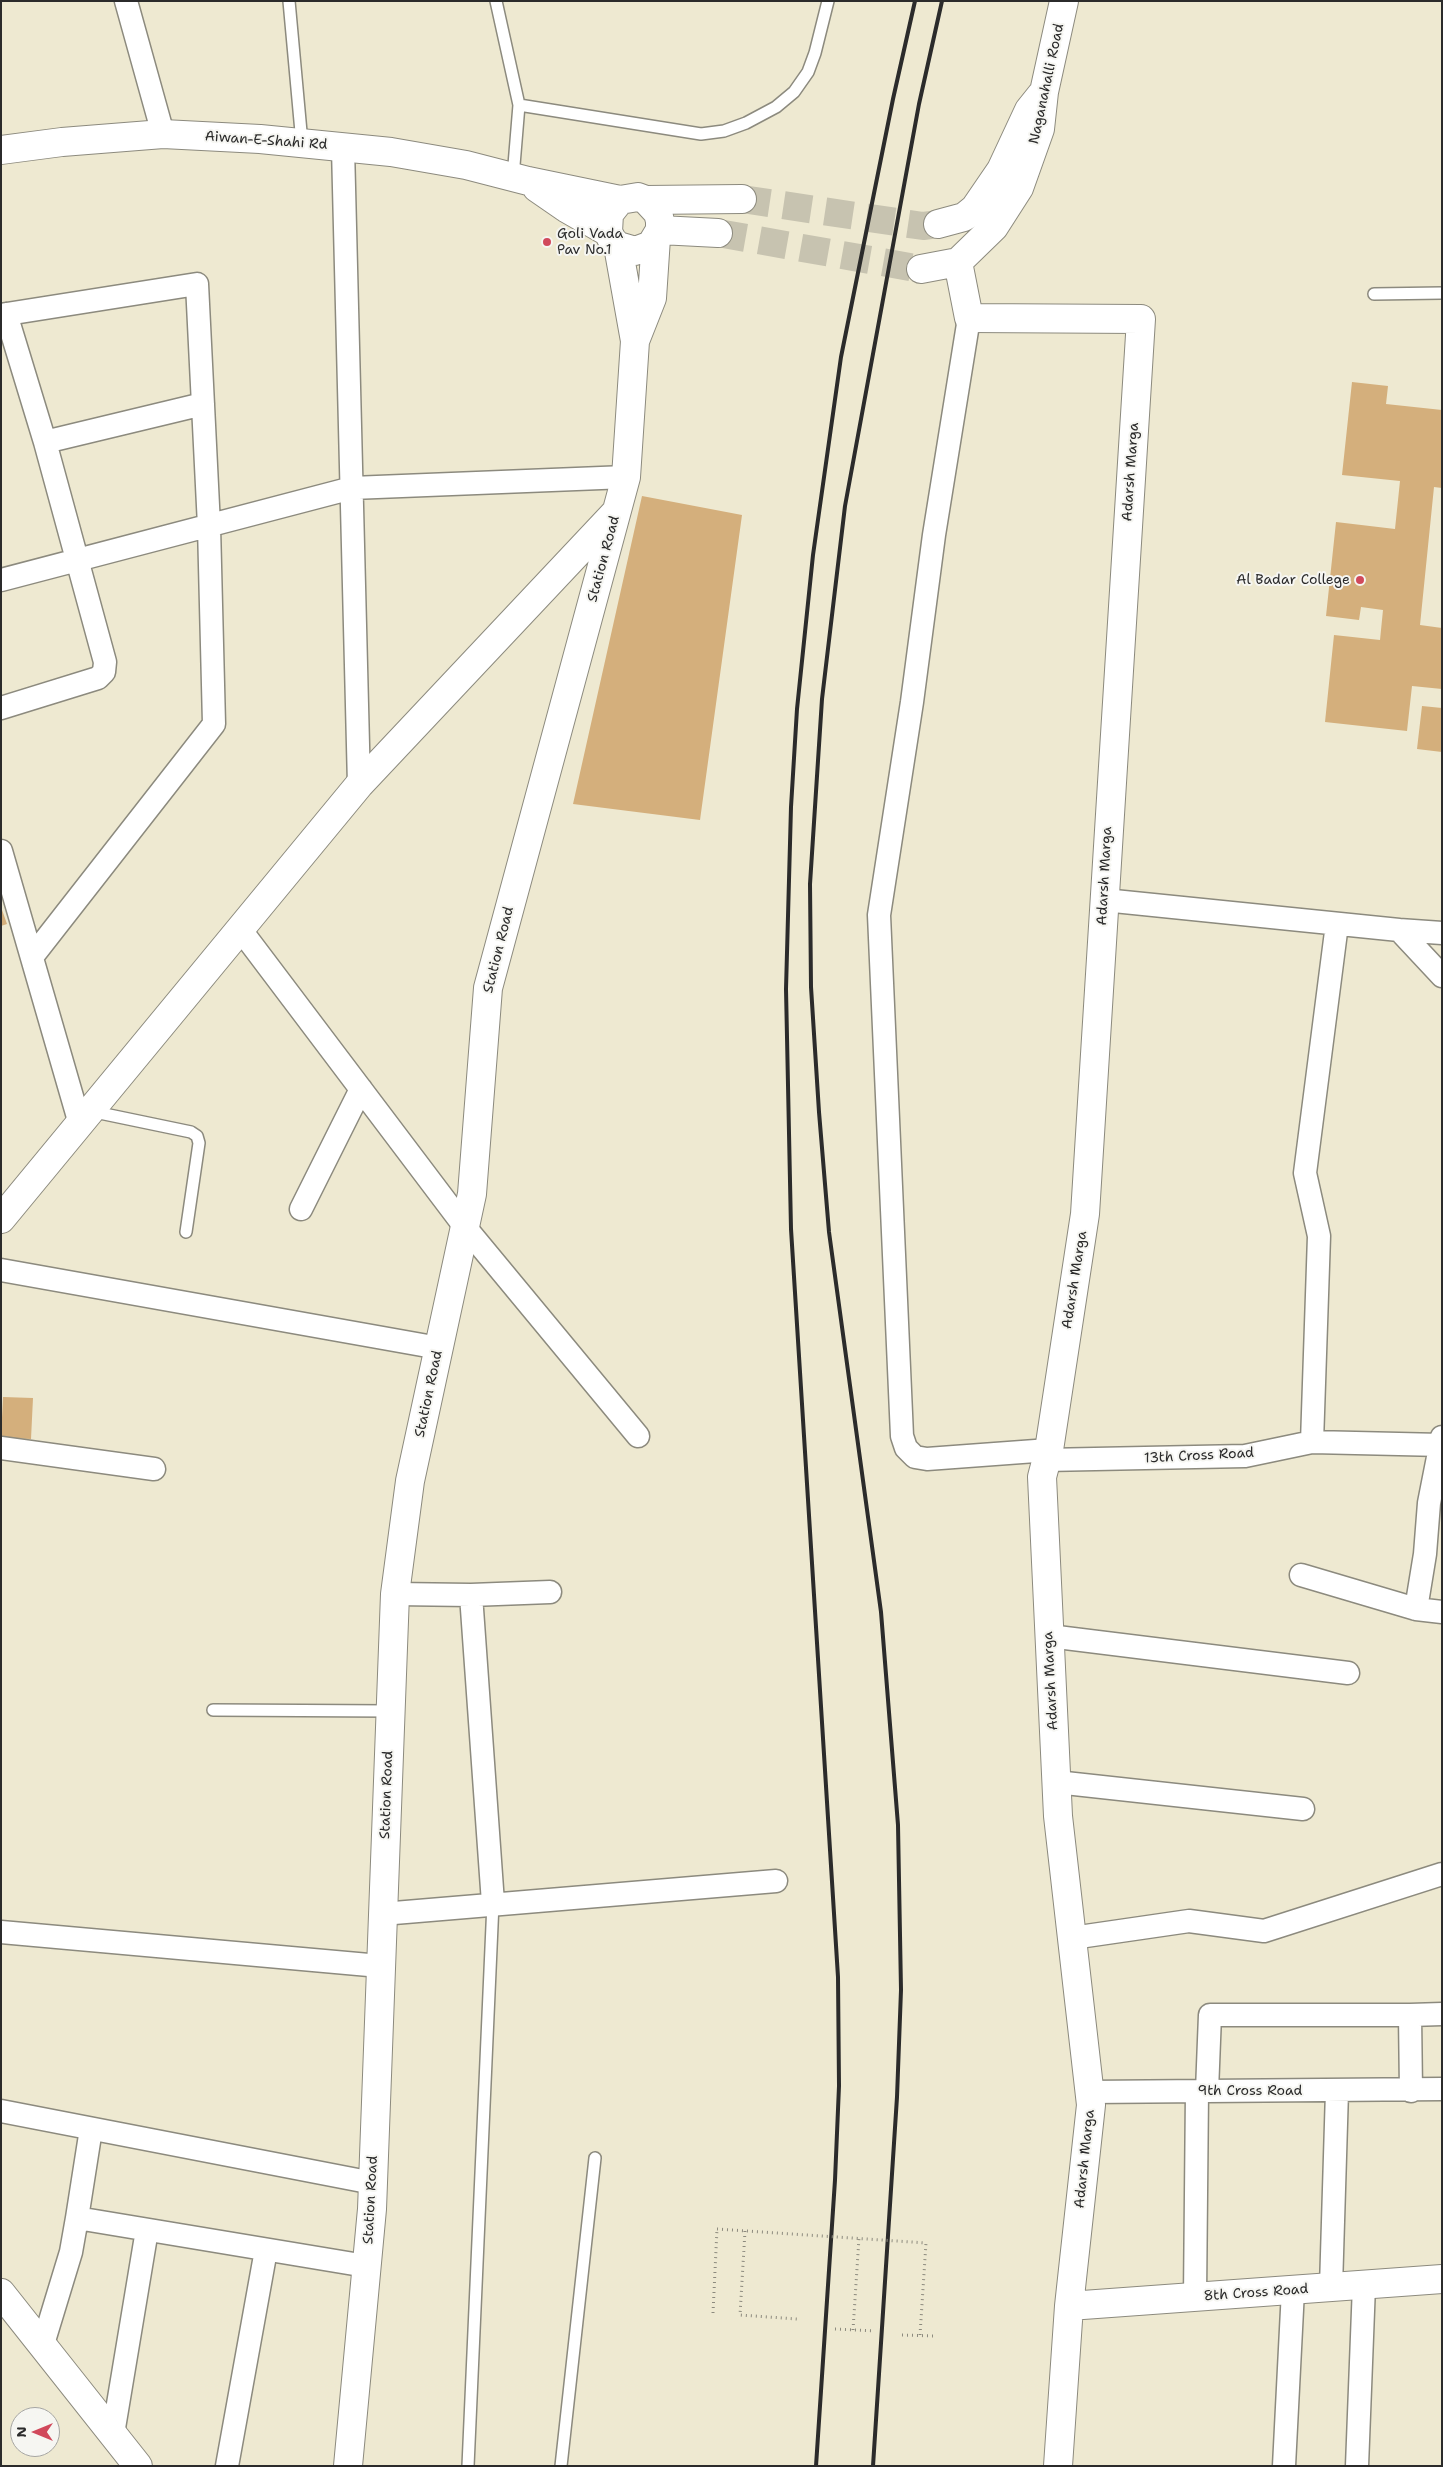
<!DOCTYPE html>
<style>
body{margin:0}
#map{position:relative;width:1443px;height:2467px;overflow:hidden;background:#eee9d1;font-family:"Shantell Sans",sans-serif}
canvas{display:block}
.frame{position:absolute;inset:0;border:2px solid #2b2b2b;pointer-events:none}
.north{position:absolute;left:10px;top:2407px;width:50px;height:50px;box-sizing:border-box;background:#f6f6f2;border:1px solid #a5a5a2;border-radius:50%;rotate:270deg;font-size:14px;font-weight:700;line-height:20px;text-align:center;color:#2b2b2b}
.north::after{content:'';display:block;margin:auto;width:18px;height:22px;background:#d1495b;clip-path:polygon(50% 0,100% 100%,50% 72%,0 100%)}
</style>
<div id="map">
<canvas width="1443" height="2467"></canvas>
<div class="frame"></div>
<div class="north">N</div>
</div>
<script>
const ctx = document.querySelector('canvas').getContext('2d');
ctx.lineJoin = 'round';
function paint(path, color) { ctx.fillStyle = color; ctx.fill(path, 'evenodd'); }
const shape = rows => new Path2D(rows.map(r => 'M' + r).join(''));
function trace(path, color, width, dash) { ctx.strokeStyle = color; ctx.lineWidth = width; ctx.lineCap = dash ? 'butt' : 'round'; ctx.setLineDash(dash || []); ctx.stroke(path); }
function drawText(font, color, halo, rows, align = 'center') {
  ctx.font = font + ' "Shantell Sans",sans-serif'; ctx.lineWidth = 4; ctx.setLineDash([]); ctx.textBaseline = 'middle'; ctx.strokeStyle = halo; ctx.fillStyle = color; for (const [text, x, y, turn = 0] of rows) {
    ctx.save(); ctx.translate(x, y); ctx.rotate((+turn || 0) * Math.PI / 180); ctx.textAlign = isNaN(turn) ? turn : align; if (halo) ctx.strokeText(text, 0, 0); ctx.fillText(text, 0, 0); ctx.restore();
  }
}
paint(shape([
 [1352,382,1388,386,1386,404,1442,410,1442,488,1434,487,1420,625,1442,628,1442,689,1412,686,1407,731,1325,722,1334,635,1380,640,1383,610,1361,607,1359,620,1326,616,1336,522,1395,529,1400,481,1342,475],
 [642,496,742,515,700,820,573,804],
 [1422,706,1442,708,1442,752,1417,749],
 [1,907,7,924,1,926],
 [3,1397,33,1398,31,1439,1,1438]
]), '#d4af7c');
trace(shape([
 [742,199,923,226,938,224],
 [718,233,921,269]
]), '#c7c3b0', 28, [28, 14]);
const lane = shape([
 [289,1,302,143],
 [496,1,519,105,513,177],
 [519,105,701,134,724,131,746,123,776,107,794,92,808,72,815,53,828,1],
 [1374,294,1442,293],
 [90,1111,191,1132,197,1136,199,1143,186,1232],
 [213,1710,390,1711],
 [468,2466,493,1903],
 [561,2466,595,2158]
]);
const street = shape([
 [126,1,163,134],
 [343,148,359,785],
 [1,315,197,284,209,526,214,724,32,957],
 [969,318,934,535,912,702,879,915,902,1436,906,1448,915,1457,927,1459,1049,1450],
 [45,442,203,404],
 [1,580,352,488,626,477],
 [1,708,98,678,104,672,105,662,45,442,6,314],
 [1,851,80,1124],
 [1104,900,1399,930,1442,976],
 [240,929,465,1227,638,1436],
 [1399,930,1442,933],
 [301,1209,361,1089],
 [1,1270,439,1348],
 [1312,1442,1319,1236,1305,1173,1337,924],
 [1,1448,154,1469],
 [1045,1460,1245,1456,1312,1442,1442,1445],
 [1301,1575,1416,1609,1442,1612],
 [395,1594,471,1595,493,1903],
 [471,1595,550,1592],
 [1416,1609,1425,1554,1429,1503,1442,1437],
 [1049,1636,1348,1673],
 [1056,1782,1303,1809],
 [382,1914,776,1881],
 [1,1932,380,1966],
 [1072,1938,1189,1921,1264,1931,1442,1874],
 [1207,2091,1210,2015,1410,2015],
 [1411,2091,1410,2015,1442,2014],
 [1089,2092,1442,2089],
 [1,2111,373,2183],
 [77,2218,91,2129],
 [1331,2287,1337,2091],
 [1195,2297,1197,2091],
 [43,2344,71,2252,77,2218,366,2266],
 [113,2434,147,2230],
 [227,2466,266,2250],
 [1284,2466,1293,2290],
 [1357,2466,1364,2285]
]);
const secondary = shape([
 [1,150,62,142,163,134,260,139,391,152,466,165,528,181,620,200,638,197,646,200,658,213,660,221,660,230,651,245,635,251,618,246,612,240,608,232,609,214,620,200],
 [537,188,566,208,608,232],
 [646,200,742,199],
 [938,224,964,217,975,208,1001,170,1029,110,1041,95],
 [660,230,718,233],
 [958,262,969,318,1141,319,1085,1214,1049,1450,1042,1477,1058,1816,1091,2105,1069,2306,1058,2466],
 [921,269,958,262,994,227,1019,188,1040,129,1044,92,1064,1],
 [635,341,652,298,656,238],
 [1,1219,359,785,615,513],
 [1,2293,138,2466],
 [1069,2306,1442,2279],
 [348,2466,372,2209,395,1594,410,1481,472,1194,488,988,626,477,635,341,618,246]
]);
trace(lane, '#8c8a7e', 14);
trace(street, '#8c8a7e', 25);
trace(secondary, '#8c8a7e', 30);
trace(shape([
 [745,2231,740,2315,797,2319],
 [713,2313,717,2229],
 [835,2329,874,2331],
 [853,2330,859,2238],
 [902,2335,935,2336],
 [920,2335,926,2243]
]), '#8c8a7e', 3, [1, 4]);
trace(lane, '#fff', 11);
trace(street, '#fff', 22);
trace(secondary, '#fff', 28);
trace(shape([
 [816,2466,835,2180,839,2086,838,1977,791,1229,786,989,791,807,797,709,813,555,841,357,893,99,915,1],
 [873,2466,897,2097,901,1990,898,1825,881,1612,829,1232,819,1112,811,987,810,884,822,699,845,506,919,104,942,1]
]), '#2b2b2b', 4);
trace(shape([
 [717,2229,926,2243]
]), '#8c8a7e', 3, [1, 4]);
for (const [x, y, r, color] of [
 [547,242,5,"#d1495b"],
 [1360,580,5,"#d1495b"]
]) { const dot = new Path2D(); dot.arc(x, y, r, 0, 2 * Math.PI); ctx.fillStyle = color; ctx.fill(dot); trace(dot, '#f6f6f2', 2); }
drawText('14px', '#2b2b2b', '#f6f6f2', [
 ["Naganahalli Road",1047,84,-78],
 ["Aiwan-E-Shahi Rd",266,141,4],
 ["Adarsh Marga",1131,472,-86],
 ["Station Road",604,559,-75],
 ["Adarsh Marga",1105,876,-87],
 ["Station Road",499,950,-76],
 ["Adarsh Marga",1075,1280,-81],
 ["Station Road",429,1394,-78],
 ["13th Cross Road",1199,1456,-3],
 ["Adarsh Marga",1051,1681,-93],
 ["Station Road",387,1795,-88],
 ["9th Cross Road",1250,2091],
 ["Adarsh Marga",1085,2159,-84],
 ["Station Road",371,2200,-87],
 ["8th Cross Road",1256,2293,-4]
]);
drawText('14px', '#2b2b2b', '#f6f6f2', [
 ["Goli Vada",557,234],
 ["Pav No.1",557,250],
 ["Al Badar College",1350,580,"right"]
], 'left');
</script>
